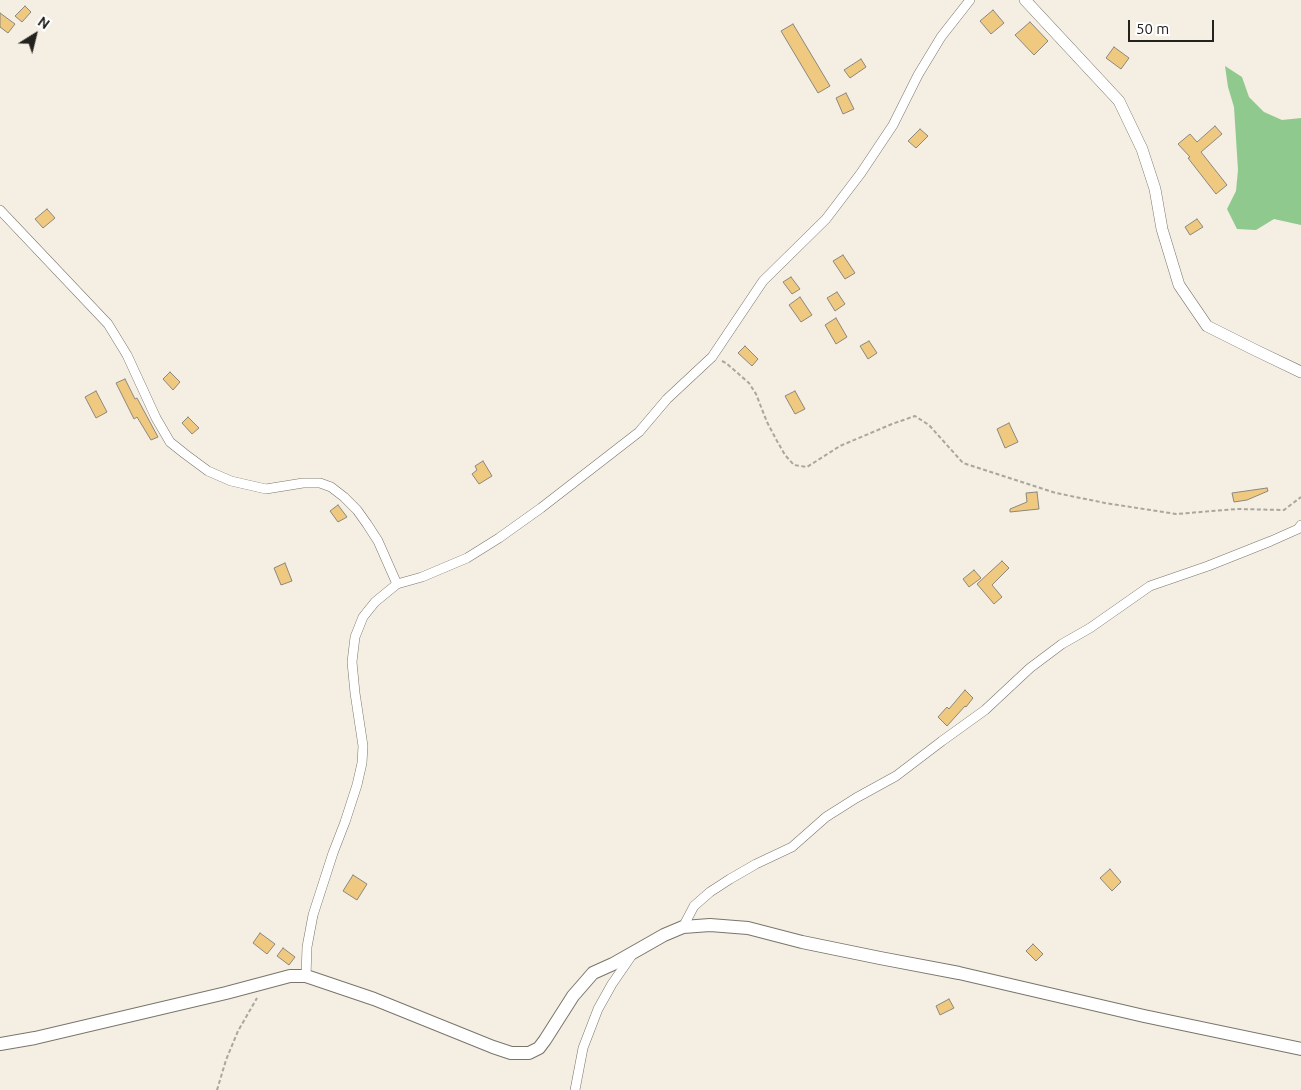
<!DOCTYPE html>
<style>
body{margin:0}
#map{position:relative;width:1301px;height:1090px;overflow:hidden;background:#f4eee3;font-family:Ubuntu,sans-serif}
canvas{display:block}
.north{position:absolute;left:10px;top:10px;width:50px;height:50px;-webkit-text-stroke:4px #fff;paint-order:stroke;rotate:36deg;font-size:14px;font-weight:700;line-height:20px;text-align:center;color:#24221e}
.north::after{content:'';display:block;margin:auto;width:18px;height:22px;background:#24221e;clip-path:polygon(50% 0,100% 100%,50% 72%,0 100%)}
.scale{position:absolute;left:1128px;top:20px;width:86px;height:22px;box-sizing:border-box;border:2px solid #24221e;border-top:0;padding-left:6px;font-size:15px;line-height:18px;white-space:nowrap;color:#24221e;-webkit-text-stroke:4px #fff;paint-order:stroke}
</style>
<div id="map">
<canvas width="1301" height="1090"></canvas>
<div class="north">N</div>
<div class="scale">50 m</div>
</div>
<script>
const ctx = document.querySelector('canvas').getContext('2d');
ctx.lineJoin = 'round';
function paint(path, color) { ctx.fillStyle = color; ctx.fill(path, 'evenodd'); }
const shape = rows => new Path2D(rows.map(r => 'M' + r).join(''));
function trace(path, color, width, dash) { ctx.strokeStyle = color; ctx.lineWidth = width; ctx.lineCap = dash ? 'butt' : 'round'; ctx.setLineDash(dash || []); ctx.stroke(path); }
paint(shape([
 [1225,66,1242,77,1249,97,1264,112,1282,120,1301,118,1301,225,1274,219,1256,230,1237,229,1227,209,1236,191,1238,170,1234,107,1228,87]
]), '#90c98e');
const building = shape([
 [25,6,31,12,22,22,15,16,25,6],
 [993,10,1004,23,991,34,980,21,993,10],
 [0,13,15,24,8,33,0,27,0,13],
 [1030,22,1048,41,1034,55,1015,35,1030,22],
 [793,24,830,86,818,93,781,31,793,24],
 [1114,47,1129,58,1121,69,1106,58,1114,47],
 [861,59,866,67,850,78,844,70,861,59],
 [846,93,854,109,843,114,836,98,846,93],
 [1215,126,1222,134,1201,152,1227,185,1216,194,1188,158,1190,157,1178,144,1190,134,1197,142,1215,126],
 [920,129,928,136,916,148,908,141,920,129],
 [47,209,55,218,43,228,35,219,47,209],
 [1197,219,1203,227,1190,235,1185,227,1197,219],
 [843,255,855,273,845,279,833,261,843,255],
 [791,277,800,289,792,294,783,282,791,277],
 [837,292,845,304,835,311,827,298,837,292],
 [800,297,812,315,801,322,789,305,800,297],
 [836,318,847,337,836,344,825,325,836,318],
 [869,341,877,353,868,359,860,346,869,341],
 [745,346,758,359,752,366,738,353,745,346],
 [170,372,180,382,173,390,163,379,170,372],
 [125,379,135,399,137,398,158,437,151,440,137,417,134,419,116,383,125,379],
 [96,391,107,412,96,418,85,397,96,391],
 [795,391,805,409,795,414,785,396,795,391],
 [188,417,199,428,192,434,182,423,188,417],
 [1009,423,1018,442,1005,448,997,429,1009,423],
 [483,461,492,476,479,484,472,474,477,470,475,466,483,461],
 [1267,488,1268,491,1247,500,1234,502,1232,493,1267,488],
 [1037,492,1039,509,1010,512,1010,509,1027,502,1026,493,1037,492],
 [338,505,347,517,338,522,330,511,338,505],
 [1002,561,1009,568,992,585,1002,597,994,604,977,584,1002,561],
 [285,563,292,581,281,585,274,568,285,563],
 [974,570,981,578,969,587,963,579,974,570],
 [965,690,973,698,966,707,965,706,947,726,938,717,947,707,949,709,965,690],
 [1110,869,1121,882,1112,891,1100,878,1110,869],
 [353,875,367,884,357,900,343,891,353,875],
 [260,933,275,944,267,954,253,943,260,933],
 [1033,944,1043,954,1036,961,1026,951,1033,944],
 [283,948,295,957,289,965,277,956,283,948],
 [949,999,954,1008,940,1015,936,1006,949,999]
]);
paint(building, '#efc980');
trace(building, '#8c877d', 1);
const minor = shape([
 [0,210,108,324,127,355,156,418,170,442,185,454,208,471,231,481,266,489,303,483,320,483,331,487,344,497,357,510,367,524,378,541,397,584],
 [683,927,694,906,710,892,730,879,756,864,792,847,826,817,856,798,896,776,942,741,985,710,1030,668,1062,644,1090,628,1150,586,1208,566,1271,541,1298,529,1301,525],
 [306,976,307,947,313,915,333,853,345,822,357,785,362,763,363,746,355,693,352,662,355,637,363,617,375,602,397,584,422,577,467,558,499,538,541,508,639,432,667,399,712,357,763,281,826,219,861,173,893,125,918,75,941,37,970,0],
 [575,1090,583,1048,598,1009,612,984,632,955]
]);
const tertiary = shape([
 [1025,0,1119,101,1142,149,1155,189,1162,229,1179,285,1207,326,1255,350,1301,372]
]);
const secondary = shape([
 [0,1044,35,1038,226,993,290,976,306,976,374,999,493,1047,511,1053,529,1053,539,1048,545,1040,573,996,593,973,613,964,664,935,683,927,710,925,748,928,802,942,880,958,959,973,1144,1016,1301,1049]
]);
trace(minor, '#7a756b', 10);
trace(tertiary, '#7a756b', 12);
trace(secondary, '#7a756b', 14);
trace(shape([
 [722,361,726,363,749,383,756,394,767,422,777,441,785,455,794,465,807,467,840,446,892,424,915,416,929,425,963,463,1056,493,1105,503,1176,514,1237,509,1284,510,1301,497],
 [217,1090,226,1060,238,1031,257,998]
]), '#aaa69d', 2, [4, 2.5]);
trace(minor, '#fff', 9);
trace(tertiary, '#fff', 11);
trace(secondary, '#fff', 12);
</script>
